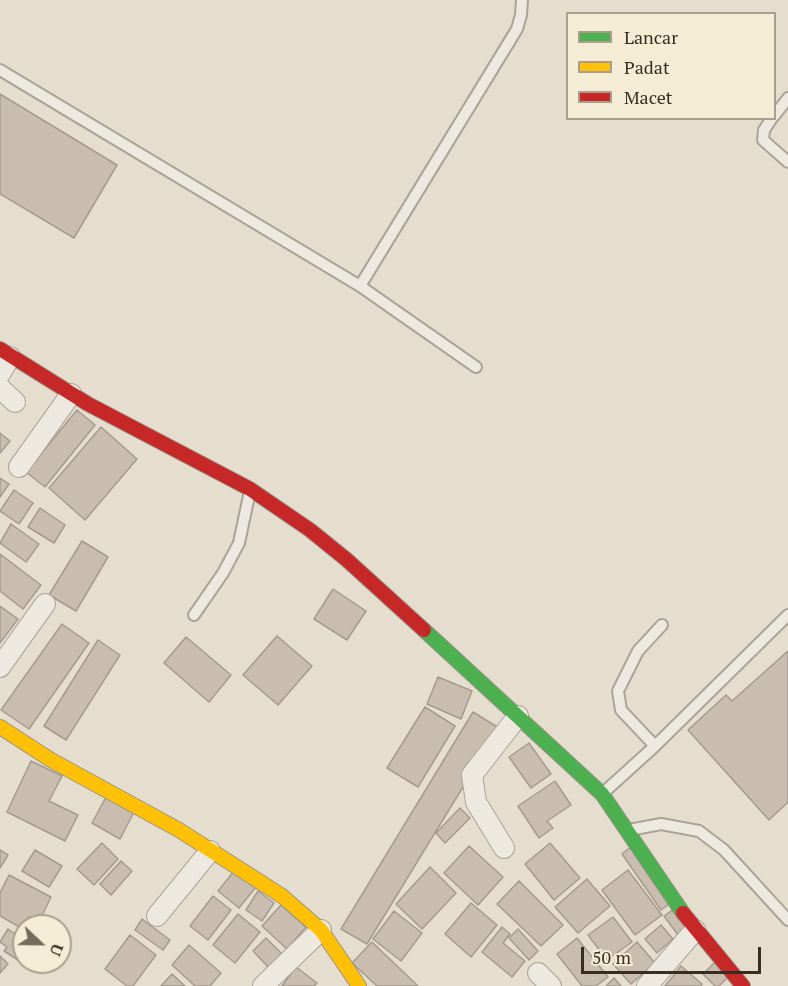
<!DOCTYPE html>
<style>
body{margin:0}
#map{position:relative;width:788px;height:986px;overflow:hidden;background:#e5decf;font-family:"PT Serif",serif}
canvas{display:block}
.legend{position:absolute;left:566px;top:12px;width:210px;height:108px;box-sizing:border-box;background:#f5ecd6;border:2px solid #aa9f8d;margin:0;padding:8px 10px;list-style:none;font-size:18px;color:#392c20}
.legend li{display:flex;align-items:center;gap:12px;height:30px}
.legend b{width:30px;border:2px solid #aa9f8d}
.north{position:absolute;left:12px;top:914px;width:60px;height:60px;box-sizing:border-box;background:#f5ecd6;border:2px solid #aa9f8d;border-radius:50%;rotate:112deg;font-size:16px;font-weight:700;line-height:24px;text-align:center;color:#392c20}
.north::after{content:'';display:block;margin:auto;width:21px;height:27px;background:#756a5d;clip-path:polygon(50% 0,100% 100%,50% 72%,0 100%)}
.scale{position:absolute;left:581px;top:947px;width:180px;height:27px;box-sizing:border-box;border:3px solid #392c20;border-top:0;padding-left:8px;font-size:18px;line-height:21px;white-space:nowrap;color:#392c20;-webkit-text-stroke:4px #f5ecd6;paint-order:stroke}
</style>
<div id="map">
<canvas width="788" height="986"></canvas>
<ul class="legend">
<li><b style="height:8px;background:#4caf50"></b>Lancar</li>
<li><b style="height:8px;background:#ffc107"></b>Padat</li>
<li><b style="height:8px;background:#c62828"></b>Macet</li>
</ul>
<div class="north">U</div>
<div class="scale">50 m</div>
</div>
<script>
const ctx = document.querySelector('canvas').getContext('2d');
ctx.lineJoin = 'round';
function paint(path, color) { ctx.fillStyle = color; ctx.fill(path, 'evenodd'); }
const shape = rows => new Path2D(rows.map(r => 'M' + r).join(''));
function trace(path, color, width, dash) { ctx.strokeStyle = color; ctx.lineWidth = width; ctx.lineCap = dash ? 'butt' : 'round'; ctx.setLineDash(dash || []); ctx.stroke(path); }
const building = shape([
 [0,94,117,165,74,238,0,194,0,94],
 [77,410,95,425,45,487,26,472,77,410],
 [101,427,137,459,85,520,49,488,101,427],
 [0,433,10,441,0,453,0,433],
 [0,478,9,484,0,497,0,478],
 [14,490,33,503,19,524,0,511,14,490],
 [40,508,65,525,54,543,28,527,40,508],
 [11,524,39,544,26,562,0,543,11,524],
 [82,541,108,557,76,611,49,595,82,541],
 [0,554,41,585,23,609,0,591,0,554],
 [333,589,366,611,347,640,314,619,333,589],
 [0,606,18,619,0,643,0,606],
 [62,624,89,643,29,729,1,710,62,624],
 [277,636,312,666,278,705,243,675,277,636],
 [186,637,231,675,209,702,164,663,186,637],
 [98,640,120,655,66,740,44,726,98,640],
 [788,651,788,802,769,820,688,730,726,695,732,701,788,651],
 [438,677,472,691,461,719,427,704,438,677],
 [425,707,455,726,418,787,387,768,425,707],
 [473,712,499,728,367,944,341,929,473,712],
 [529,743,551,774,531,788,509,757,529,743],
 [31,761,62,776,49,801,78,815,65,841,7,812,31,761],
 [555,781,571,805,547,821,553,828,539,838,518,806,555,781],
 [106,797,134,812,120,839,92,823,106,797],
 [460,808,470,818,445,843,436,833,460,808],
 [102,843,118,859,94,885,77,869,102,843],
 [550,843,580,878,554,900,525,864,550,843],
 [633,845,672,902,661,910,622,854,633,845],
 [469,846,503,877,478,905,444,873,469,846],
 [0,850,8,855,0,868,0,850],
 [35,850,62,866,49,887,22,871,35,850],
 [121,861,132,871,111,895,100,884,121,861],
 [430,867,456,893,422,929,396,904,430,867],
 [235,870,256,887,239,908,218,891,235,870],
 [628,870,662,915,635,935,602,890,628,870],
 [9,875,51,897,39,922,29,917,23,929,0,916,0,893,9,875],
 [587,879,610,906,578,933,555,907,587,879],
 [519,881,563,925,541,946,497,904,519,881],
 [258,891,274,903,262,921,246,910,258,891],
 [213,896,231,910,208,940,190,926,213,896],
 [471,903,497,925,471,957,445,934,471,903],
 [281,905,306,927,287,949,262,926,281,905],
 [674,909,688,927,678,935,664,916,674,909],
 [394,911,422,933,401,961,373,939,394,911],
 [238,914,260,932,235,963,213,945,238,914],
 [613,917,632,942,607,960,588,935,613,917],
 [142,919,170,940,163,950,135,930,142,919],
 [661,925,673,939,657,953,645,939,661,925],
 [502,927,510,934,503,943,525,961,512,977,482,952,502,927],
 [8,929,24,940,24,950,18,960,4,951,7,947,0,942,8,929],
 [518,929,538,951,529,960,509,938,518,929],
 [130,935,156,955,133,986,127,986,105,969,130,935],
 [266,938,284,956,270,969,253,951,266,938],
 [577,938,608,977,596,986,582,986,557,954,577,938],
 [372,942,418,986,377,986,352,963,372,942],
 [637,942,655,963,631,984,613,964,637,942],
 [189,945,221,973,210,986,195,986,172,965,189,945],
 [0,956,8,964,0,973,0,956],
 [715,962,729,976,719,986,715,986,703,974,715,962],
 [681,966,702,984,701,986,665,986,681,966],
 [296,967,317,983,314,986,282,986,296,967],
 [172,974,185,986,161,986,172,974],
 [614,978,621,986,606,986,614,978]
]);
paint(building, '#c9bdb0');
trace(building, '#a59a8e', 1.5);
const lane = shape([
 [0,70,360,286,517,29,521,15,522,0],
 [774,116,788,98],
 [772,118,764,130,763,140,788,162],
 [360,286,476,367],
 [194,615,223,573,239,543,250,491],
 [655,746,621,710,618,691,638,651,662,625],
 [602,794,655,746,788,615],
 [629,830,661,824,699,831,724,850,788,920]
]);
const street = shape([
 [0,374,10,357],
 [0,388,15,402],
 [19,467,71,394],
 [0,667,45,604],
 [504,848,476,802,472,775,518,716],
 [157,916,210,851],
 [538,973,551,986],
 [263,986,321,930],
 [647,986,695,930]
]);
const fast = shape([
 [424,630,602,794,683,913]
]);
const slow = shape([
 [0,727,51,760,179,830,282,896,321,930,359,986]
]);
const jam = shape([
 [0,349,88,404,250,489,310,530,347,560,424,630],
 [683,913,743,986]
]);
trace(lane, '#aaa398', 14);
trace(street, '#aaa398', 22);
trace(fast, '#9a9388', 16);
trace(slow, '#9a9388', 16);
trace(jam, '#9a9388', 16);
trace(lane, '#ede9e1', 10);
trace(street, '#ede9e1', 20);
trace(fast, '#4caf50', 14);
trace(slow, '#ffc107', 14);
trace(jam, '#c62828', 14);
</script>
